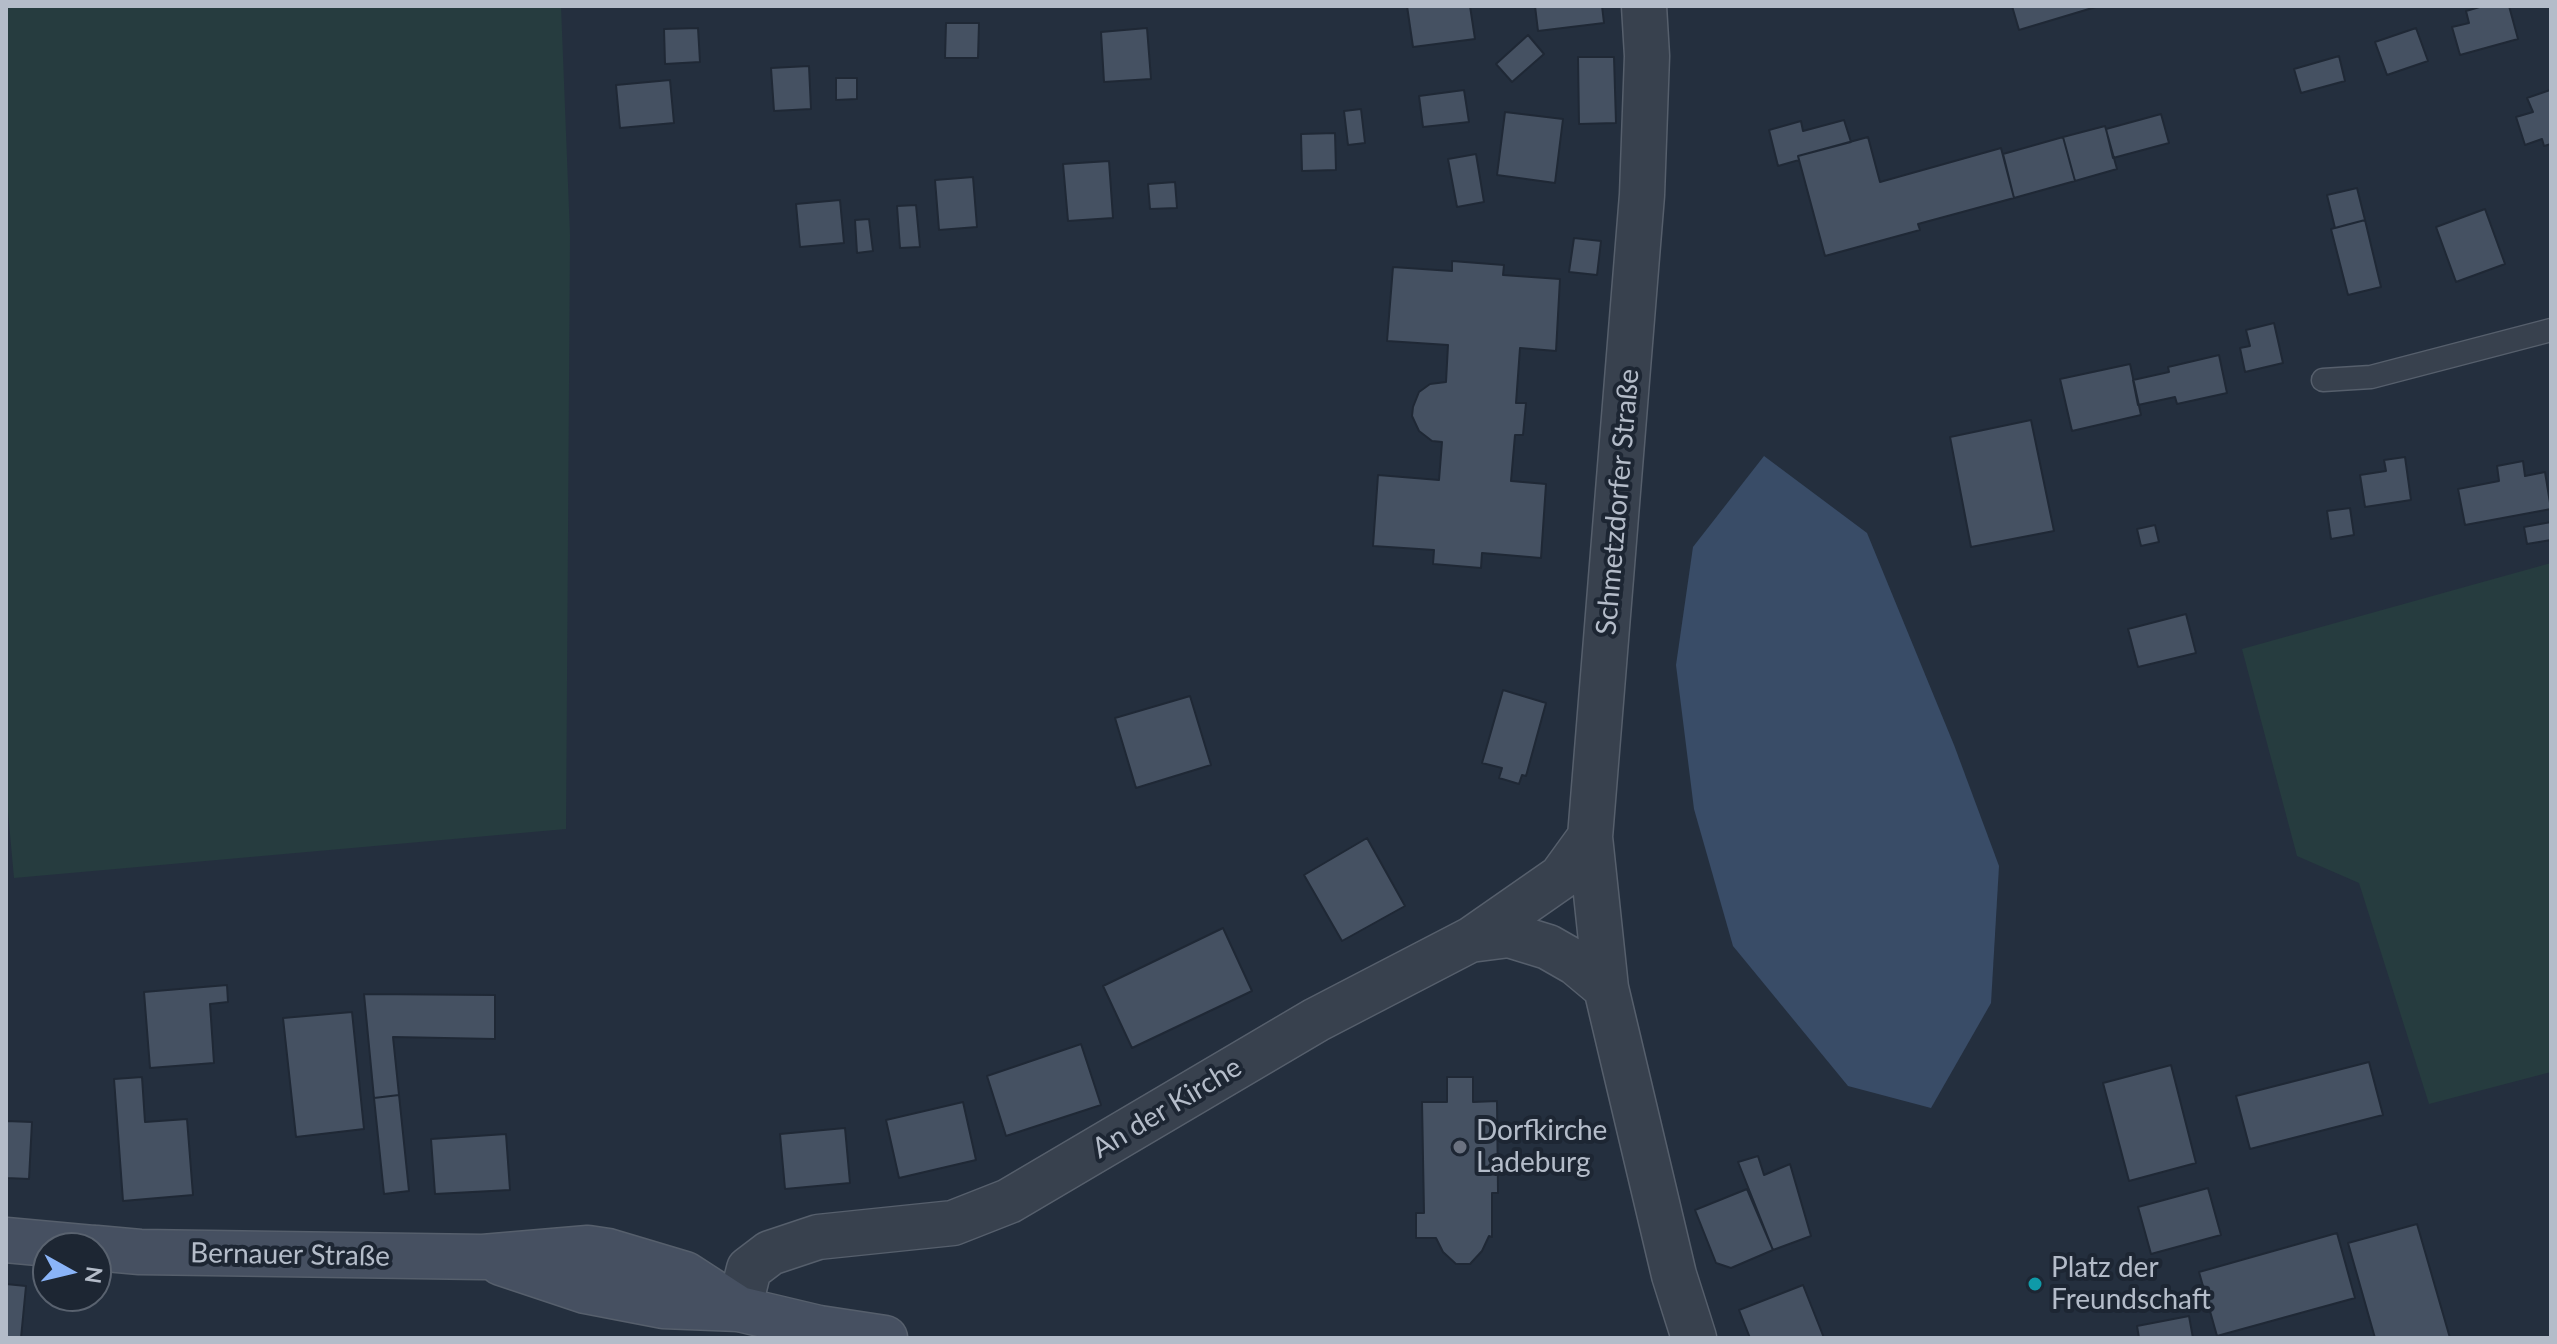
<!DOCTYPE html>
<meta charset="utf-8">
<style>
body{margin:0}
#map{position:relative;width:2557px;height:1344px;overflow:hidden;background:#242f3e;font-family:Lato,sans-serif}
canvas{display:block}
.frame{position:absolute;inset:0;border:8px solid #b4bcc9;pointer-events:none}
.north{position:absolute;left:32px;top:1232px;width:80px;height:80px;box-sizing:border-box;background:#1d2633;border:2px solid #59626f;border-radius:50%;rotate:98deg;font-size:22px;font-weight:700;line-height:32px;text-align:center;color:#b4bcc9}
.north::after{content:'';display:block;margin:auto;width:28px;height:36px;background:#8ab4f8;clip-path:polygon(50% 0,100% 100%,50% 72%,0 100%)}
</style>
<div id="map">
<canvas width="2557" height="1344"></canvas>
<div class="frame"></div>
<div class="north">N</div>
</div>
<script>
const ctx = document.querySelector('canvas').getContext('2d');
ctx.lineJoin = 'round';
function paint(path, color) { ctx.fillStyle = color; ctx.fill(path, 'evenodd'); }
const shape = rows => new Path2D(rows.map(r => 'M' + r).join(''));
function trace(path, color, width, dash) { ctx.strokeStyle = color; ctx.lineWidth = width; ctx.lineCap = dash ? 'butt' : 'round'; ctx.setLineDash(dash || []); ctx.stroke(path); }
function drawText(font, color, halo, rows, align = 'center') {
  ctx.font = font + ' Lato,sans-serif'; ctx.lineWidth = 8; ctx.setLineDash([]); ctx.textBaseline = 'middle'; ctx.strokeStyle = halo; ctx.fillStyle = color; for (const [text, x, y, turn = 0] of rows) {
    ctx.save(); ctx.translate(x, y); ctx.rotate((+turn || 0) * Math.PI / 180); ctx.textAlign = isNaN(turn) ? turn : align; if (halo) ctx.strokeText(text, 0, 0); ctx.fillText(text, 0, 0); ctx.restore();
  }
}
paint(shape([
 [6,6,561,6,570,235,566,829,14,878,6,790],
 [2551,563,2551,1072,2429,1104,2359,883,2297,856,2242,649]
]), '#263c3f');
paint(shape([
 [1764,456,1867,533,1954,745,1999,866,1991,1003,1931,1108,1848,1086,1733,946,1694,809,1676,665,1693,547]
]), '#394c67');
const building = shape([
 [1407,6,1470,6,1475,39,1413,47,1407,6],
 [1535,6,1602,6,1604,23,1538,31,1535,6],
 [2012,6,2099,6,2019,30,2012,6],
 [2483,6,2509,6,2518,39,2460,55,2452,27,2469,23,2466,11,2483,6],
 [946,23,979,23,978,58,945,58,946,23],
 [698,28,700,62,665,64,664,29,698,28],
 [1147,28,1151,79,1104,82,1101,32,1147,28],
 [2416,28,2428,61,2387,75,2375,42,2416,28],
 [1528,35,1544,54,1512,82,1496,64,1528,35],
 [2339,56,2345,81,2301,93,2294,69,2339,56],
 [1578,57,1614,57,1616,123,1579,124,1578,57],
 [809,66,811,109,774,111,771,68,809,66],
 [836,78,857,78,857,99,836,100,836,78],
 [670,80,674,123,620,128,616,85,670,80],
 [1464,90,1469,122,1423,127,1419,96,1464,90],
 [2550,90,2551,144,2544,146,2542,139,2525,145,2516,117,2533,112,2527,98,2550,90],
 [1361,109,1365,143,1348,145,1344,111,1361,109],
 [1505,112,1563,119,1555,183,1497,175,1505,112],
 [2161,114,2169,143,2113,158,2106,129,2161,114],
 [1844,120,1851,142,1798,156,1799,160,1778,166,1769,130,1801,121,1803,131,1844,120],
 [2105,126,2117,169,2075,181,2063,137,2105,126],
 [1335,133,1336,170,1302,171,1301,134,1335,133],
 [1868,137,1880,182,2001,148,2014,198,1918,224,1920,230,1825,256,1798,156,1868,137],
 [2063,137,2075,181,2014,198,2003,154,2063,137],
 [1476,154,1484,202,1457,207,1448,159,1476,154],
 [1109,161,1113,218,1068,221,1063,164,1109,161],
 [973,177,977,227,939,230,935,180,973,177],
 [1175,182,1177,208,1150,209,1148,184,1175,182],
 [2357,188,2365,220,2335,228,2327,195,2357,188],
 [840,200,844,243,800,247,796,204,840,200],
 [916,205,920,247,900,248,897,206,916,205],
 [2485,209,2505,264,2456,282,2436,227,2485,209],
 [869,219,873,251,857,253,855,220,869,219],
 [2365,220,2381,287,2348,295,2331,229,2365,220],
 [1574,238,1601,241,1597,275,1569,272,1574,238],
 [1452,261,1504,265,1503,275,1560,279,1556,351,1520,348,1516,403,1526,403,1523,435,1515,435,1511,481,1546,484,1541,558,1482,553,1481,568,1433,564,1434,550,1373,546,1378,475,1439,480,1442,442,1432,441,1419,431,1412,416,1413,407,1419,392,1430,384,1446,382,1448,345,1387,341,1393,267,1452,271,1452,261],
 [2274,323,2283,363,2245,372,2240,348,2250,346,2246,330,2274,323],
 [2219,355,2227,393,2177,404,2175,397,2138,405,2133,380,2169,372,2168,367,2219,355],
 [2130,364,2141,415,2072,431,2060,379,2130,364],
 [2031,420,2054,531,1971,547,1950,437,2031,420],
 [2405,457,2411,500,2365,507,2360,475,2386,471,2384,460,2405,457],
 [2523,461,2525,476,2545,472,2551,509,2465,525,2458,489,2499,481,2497,466,2523,461],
 [2350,508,2354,535,2331,539,2327,511,2350,508],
 [2551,522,2551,540,2527,544,2524,527,2551,522],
 [2155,525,2159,542,2141,546,2137,529,2155,525],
 [2186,614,2196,653,2138,667,2128,629,2186,614],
 [1503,690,1546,703,1526,776,1522,775,1519,784,1499,778,1502,768,1482,763,1503,690],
 [1190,696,1211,765,1136,788,1115,718,1190,696],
 [1367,838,1405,906,1342,941,1304,875,1367,838],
 [1223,928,1252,991,1132,1048,1103,986,1223,928],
 [227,985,228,1002,210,1004,214,1063,150,1068,144,992,227,985],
 [364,994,495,995,495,1039,393,1037,399,1095,374,1098,364,994],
 [352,1012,364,1129,296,1137,283,1018,352,1012],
 [1081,1044,1101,1105,1006,1136,987,1076,1081,1044],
 [2369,1062,2383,1115,2250,1149,2236,1096,2369,1062],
 [2171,1065,2196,1163,2129,1181,2103,1083,2171,1065],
 [142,1077,145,1122,187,1119,193,1195,123,1201,114,1079,142,1077],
 [1447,1077,1473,1077,1473,1102,1497,1101,1498,1193,1492,1193,1492,1237,1489,1236,1482,1251,1470,1264,1456,1264,1443,1252,1436,1238,1416,1238,1416,1213,1424,1213,1422,1102,1447,1102,1447,1077],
 [399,1095,409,1191,384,1194,374,1098,399,1095],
 [963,1102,976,1160,899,1178,886,1120,963,1102],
 [6,1121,32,1122,29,1179,6,1178,6,1121],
 [845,1128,850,1183,785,1189,780,1134,845,1128],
 [506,1134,510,1190,435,1194,431,1139,506,1134],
 [1758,1156,1764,1175,1790,1164,1811,1236,1773,1250,1738,1162,1758,1156],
 [2208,1188,2221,1235,2151,1254,2138,1207,2208,1188],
 [1747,1189,1773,1250,1731,1268,1716,1263,1695,1210,1747,1189],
 [2417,1224,2450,1338,2375,1338,2348,1243,2417,1224],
 [2337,1233,2355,1298,2217,1336,2199,1272,2337,1233],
 [6,1284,26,1286,21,1338,6,1338,6,1284],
 [1803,1285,1824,1338,1750,1338,1739,1310,1803,1285],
 [2189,1316,2193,1338,2139,1338,2137,1326,2189,1316]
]);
paint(building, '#455162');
trace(building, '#1f2835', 2);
const service = shape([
 [2323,380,2371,377,2551,330]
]);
const minor = shape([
 [1644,6,1647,56,1642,195,1590,837,1606,988,1674,1275,1694,1338],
 [1472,939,1561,877,1590,837],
 [739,1309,749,1269,770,1253,818,1237,953,1223,1009,1201,1316,1020,1470,940,1509,935,1548,947,1576,963,1606,988]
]);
const secondary = shape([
 [6,1240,93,1248],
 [96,1248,140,1252,483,1257,588,1248,608,1251,685,1274,739,1309],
 [501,1263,585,1291,663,1306,739,1309,819,1328,885,1338]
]);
trace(service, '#565f6c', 25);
trace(minor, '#565f6c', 47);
trace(secondary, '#565f6c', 47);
trace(service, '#38414e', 22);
trace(minor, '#38414e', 44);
trace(secondary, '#465061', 44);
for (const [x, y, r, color] of [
 [1460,1147,8,"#6b7280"],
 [2035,1284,8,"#0f9aa8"]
]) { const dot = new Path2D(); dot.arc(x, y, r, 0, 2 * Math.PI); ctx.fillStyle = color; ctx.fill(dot); trace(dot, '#1d2633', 3); }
drawText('28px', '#b4bcc9', '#1d2633', [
 ["Schmetzdorfer Straße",1618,502,-85],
 ["An der Kirche",1167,1108,-31],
 ["Bernauer Straße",290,1255,1]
]);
drawText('28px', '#b4bcc9', '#1d2633', [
 ["Dorfkirche",1476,1131],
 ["Ladeburg",1476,1163],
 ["Platz der",2051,1268],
 ["Freundschaft",2051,1300]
], 'left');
</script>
